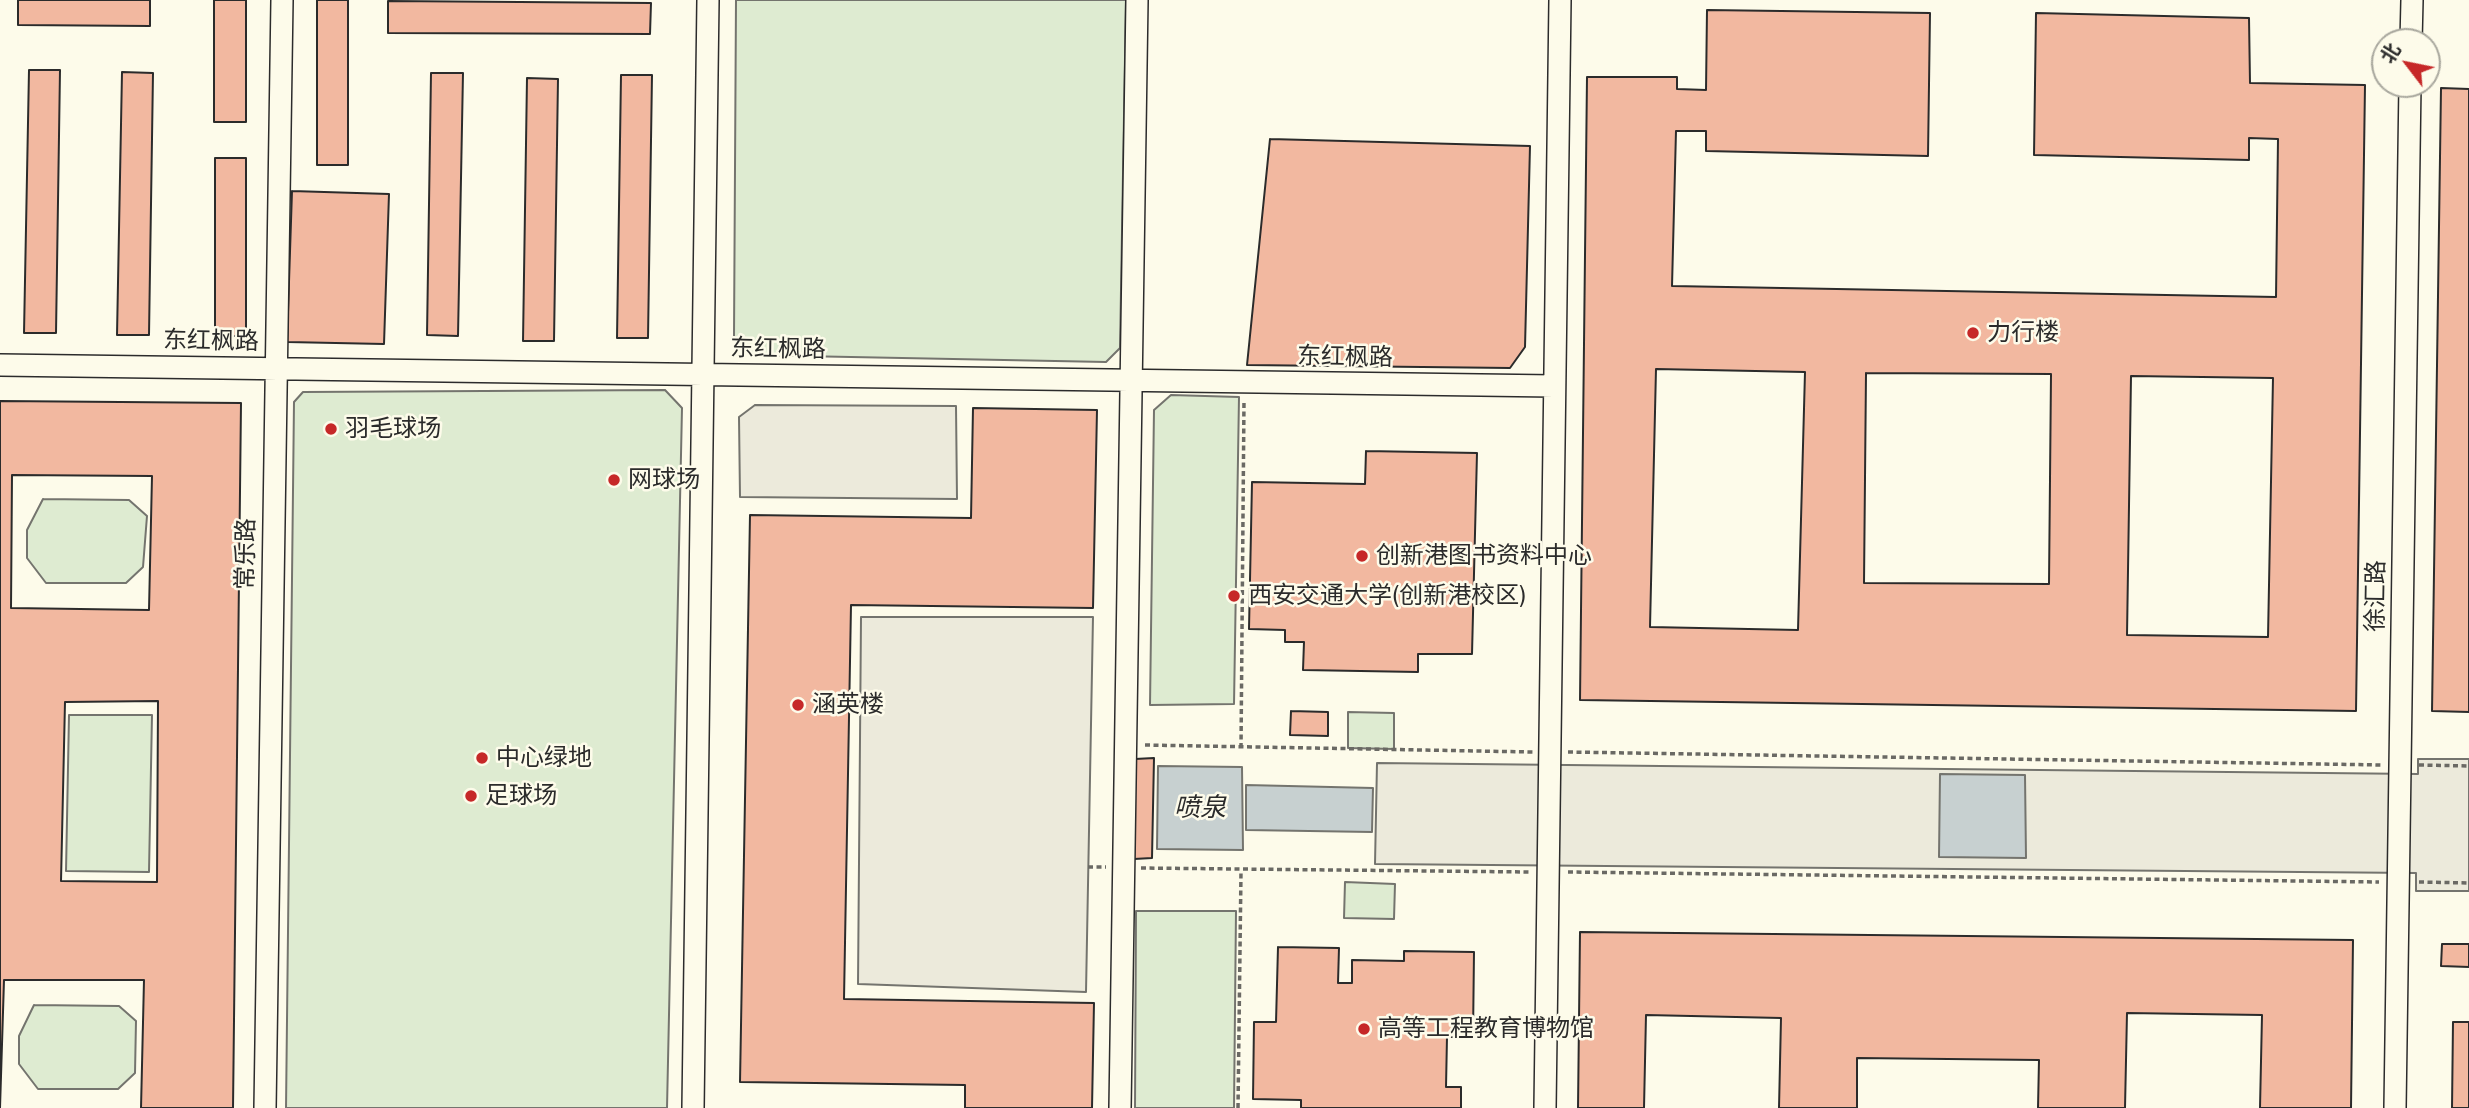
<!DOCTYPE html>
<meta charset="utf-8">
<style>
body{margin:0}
#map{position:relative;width:2469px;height:1108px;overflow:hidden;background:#fdfbea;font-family:"Public Sans","Noto Sans SC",sans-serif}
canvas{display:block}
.north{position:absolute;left:2371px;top:28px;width:70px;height:70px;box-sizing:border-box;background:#fdfbea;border:2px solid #a9a89e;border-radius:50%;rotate:302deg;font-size:19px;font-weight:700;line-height:28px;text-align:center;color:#2b2b2b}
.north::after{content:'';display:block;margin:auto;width:24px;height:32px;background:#c62828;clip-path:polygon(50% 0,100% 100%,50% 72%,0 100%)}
</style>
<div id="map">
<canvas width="2469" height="1108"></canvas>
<div class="north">北</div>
</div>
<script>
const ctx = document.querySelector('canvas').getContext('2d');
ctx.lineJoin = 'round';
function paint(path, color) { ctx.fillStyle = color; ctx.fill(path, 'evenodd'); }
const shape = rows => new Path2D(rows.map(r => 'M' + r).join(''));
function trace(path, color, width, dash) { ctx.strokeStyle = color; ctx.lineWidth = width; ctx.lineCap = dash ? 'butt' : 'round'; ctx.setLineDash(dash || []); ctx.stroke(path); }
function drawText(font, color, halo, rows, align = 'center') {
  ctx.font = font + ' "Public Sans","Noto Sans SC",sans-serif'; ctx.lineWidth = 5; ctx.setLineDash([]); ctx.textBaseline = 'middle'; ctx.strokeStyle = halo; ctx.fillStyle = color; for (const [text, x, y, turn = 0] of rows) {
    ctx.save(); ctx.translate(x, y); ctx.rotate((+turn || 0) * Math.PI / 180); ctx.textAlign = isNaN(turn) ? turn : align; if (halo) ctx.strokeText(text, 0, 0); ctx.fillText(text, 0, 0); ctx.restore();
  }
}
const green = shape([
 [736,0,1126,0,1120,348,1106,362,749,355,734,336,736,0],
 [665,390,682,408,667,1108,286,1108,294,402,303,392,665,390],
 [1171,395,1239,397,1234,704,1150,705,1154,410,1171,395],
 [43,499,129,500,147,516,143,567,126,583,46,583,27,558,27,530,43,499],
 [1348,712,1394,713,1394,749,1348,748,1348,712],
 [69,715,152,715,149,872,66,871,69,715],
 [1345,882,1395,884,1394,919,1344,918,1345,882],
 [1136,911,1236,911,1234,1108,1135,1108,1136,911],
 [34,1005,119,1006,136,1021,135,1073,118,1089,38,1089,19,1064,19,1036,34,1005]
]);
paint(green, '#deebd1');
trace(green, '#74746e', 2);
const parking = shape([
 [755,405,956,406,957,499,740,497,739,417,755,405],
 [861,617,1093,617,1086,992,858,984,861,617],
 [2418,759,2469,759,2469,891,2416,891,2416,873,1375,864,1377,763,2418,774,2418,759]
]);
paint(parking, '#eceadb');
trace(parking, '#74746e', 2);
const water = shape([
 [1158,766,1242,767,1243,850,1157,849,1158,766],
 [1940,774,2025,775,2026,858,1939,857,1940,774],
 [1246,785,1373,788,1372,832,1246,830,1246,785]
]);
paint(water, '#c7d0d0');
trace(water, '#74746e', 2);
const building = shape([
 [18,0,150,0,150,26,18,25,18,0],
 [214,0,246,0,246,122,214,122,214,0],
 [317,0,348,0,348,165,317,165,317,0],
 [388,1,651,3,650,34,388,33,388,1],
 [1707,10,1930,13,1928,156,1706,151,1706,131,1676,131,1672,286,2276,297,2278,139,2249,138,2249,160,2034,155,2036,13,2249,18,2250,83,2365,85,2356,711,1580,700,1587,77,1677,77,1677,89,1706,90,1707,10],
 [1656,369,1805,372,1798,630,1650,627,1656,369],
 [1866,373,2051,374,2049,584,1864,583,1866,373],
 [2131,376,2273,378,2268,637,2127,635,2131,376],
 [29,70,60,70,56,333,24,333,29,70],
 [122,72,153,73,149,335,117,335,122,72],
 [431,73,463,73,458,336,427,335,431,73],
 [621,75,652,75,648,338,617,338,621,75],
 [527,78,558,79,554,341,523,341,527,78],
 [2441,88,2469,89,2469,712,2432,711,2441,88],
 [1270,139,1530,146,1525,347,1510,368,1247,365,1270,139],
 [215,158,246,158,246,336,215,336,215,158],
 [292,191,389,194,384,344,287,342,292,191],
 [0,401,241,403,233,1108,141,1108,144,980,4,980,0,1108,0,401],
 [12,475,152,476,149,610,11,608,12,475],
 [158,701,157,882,61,881,65,702,158,701],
 [973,408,1097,410,1093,608,851,605,844,999,1094,1003,1092,1108,965,1108,965,1085,740,1082,750,515,971,518,973,408],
 [1366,451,1477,453,1472,654,1418,654,1418,672,1303,670,1304,642,1285,642,1285,630,1249,629,1252,482,1365,484,1366,451],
 [1291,711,1328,712,1328,736,1290,735,1291,711],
 [1154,758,1152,858,1134,859,1135,759,1154,758],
 [1580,932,2353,940,2351,1108,2260,1108,2262,1015,2127,1013,2125,1108,2038,1108,2039,1060,1857,1058,1857,1108,1779,1108,1781,1018,1646,1015,1644,1108,1578,1108,1580,932],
 [2442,944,2469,944,2469,967,2441,966,2442,944],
 [1278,947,1339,948,1338,983,1352,983,1352,960,1404,961,1404,951,1474,952,1473,1037,1447,1037,1446,1087,1461,1087,1461,1108,1301,1108,1301,1100,1253,1099,1254,1022,1276,1022,1278,947],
 [2453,1022,2469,1022,2469,1108,2452,1108,2453,1022]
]);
paint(building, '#f2b8a0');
trace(building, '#2b2b2b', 2);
const minor = shape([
 [2411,42,2412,0],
 [0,365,1554,386],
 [265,1108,282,0],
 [693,1108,708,0],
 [1120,1108,1137,0],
 [1545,1108,1560,0],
 [2395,1108,2410,84]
]);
trace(minor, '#2b2b2b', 24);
trace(shape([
 [1145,745,1533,752],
 [1241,748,1244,400],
 [1568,752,2383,765],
 [2419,765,2469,766],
 [1088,867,1106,867],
 [1141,868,1529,872],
 [1568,872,2379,882],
 [2419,882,2469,883],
 [1238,1108,1241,871]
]), '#6a6964', 3.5, [5, 3.5]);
trace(minor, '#fdfbea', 21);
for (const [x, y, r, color] of [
 [1973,333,7,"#c62828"],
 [331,429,7,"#c62828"],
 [614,480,7,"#c62828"],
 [1362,556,7,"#c62828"],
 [1234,596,7,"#c62828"],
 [798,705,7,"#c62828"],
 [482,758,7,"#c62828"],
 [471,796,7,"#c62828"],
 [1364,1029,7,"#c62828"]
]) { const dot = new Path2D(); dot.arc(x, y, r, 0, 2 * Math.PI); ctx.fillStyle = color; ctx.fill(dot); trace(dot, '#fdfbea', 2.5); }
drawText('24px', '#2b2b2b', '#fdfbea', [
 ["力行楼",1987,333],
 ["羽毛球场",345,429],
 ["网球场",628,480],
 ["创新港图书资料中心",1376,556],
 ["西安交通大学(创新港校区)",1248,596],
 ["涵英楼",812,705],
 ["中心绿地",496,758],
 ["足球场",485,796],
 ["高等工程教育博物馆",1378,1029]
], 'left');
drawText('24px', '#2b2b2b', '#fdfbea', [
 ["东红枫路",211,341,1],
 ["东红枫路",778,349,1],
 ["东红枫路",1345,357,1],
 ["常乐路",246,554,-89],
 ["徐汇路",2376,596,-89]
]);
drawText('italic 26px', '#2b2b2b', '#fdfbea', [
 ["喷泉",1200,808]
]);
</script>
